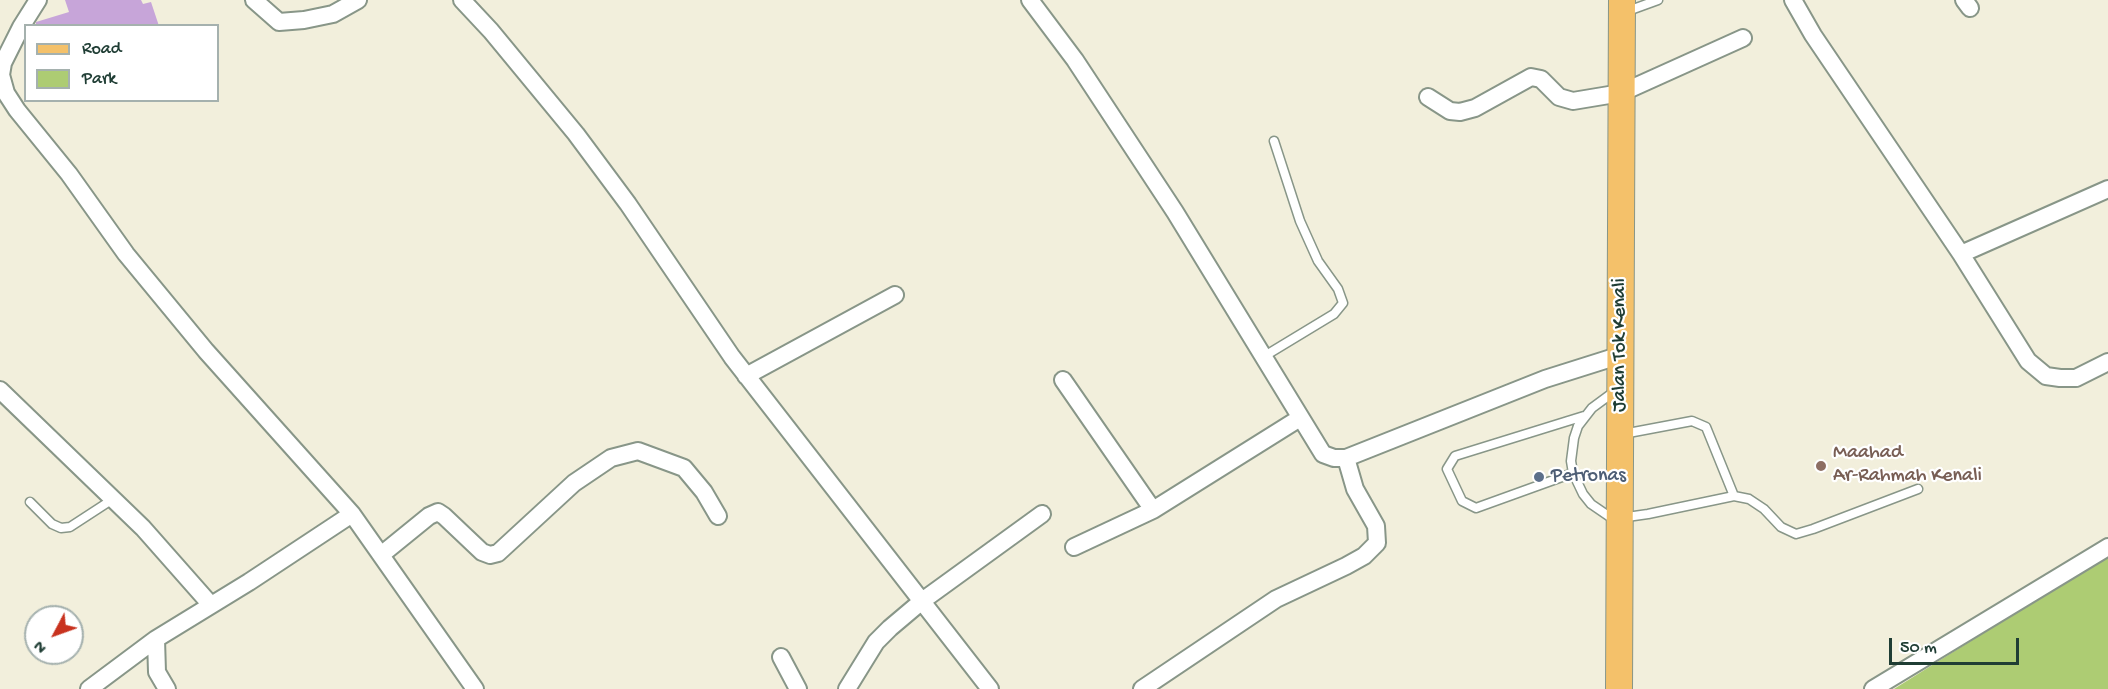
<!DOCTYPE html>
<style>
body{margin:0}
#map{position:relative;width:2108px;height:689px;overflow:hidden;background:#f2efdc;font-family:"Gochi Hand",sans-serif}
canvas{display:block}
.legend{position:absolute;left:24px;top:24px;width:195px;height:78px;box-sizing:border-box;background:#fff;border:2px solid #a5b1ae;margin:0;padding:8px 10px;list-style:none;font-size:18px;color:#1f3d34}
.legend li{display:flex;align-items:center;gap:12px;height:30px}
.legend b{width:30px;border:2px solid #a5b1ae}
.north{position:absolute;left:24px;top:605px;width:60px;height:60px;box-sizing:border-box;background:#fff;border:2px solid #a5b1ae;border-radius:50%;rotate:229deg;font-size:16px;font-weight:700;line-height:24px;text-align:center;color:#1f3d34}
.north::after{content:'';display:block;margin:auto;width:21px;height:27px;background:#c8321e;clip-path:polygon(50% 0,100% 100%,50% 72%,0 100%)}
.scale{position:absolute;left:1889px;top:638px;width:130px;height:27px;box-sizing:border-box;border:3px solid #1f3d34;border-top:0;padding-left:8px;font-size:18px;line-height:21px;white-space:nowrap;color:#1f3d34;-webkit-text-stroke:4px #fff;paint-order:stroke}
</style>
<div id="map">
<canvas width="2108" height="689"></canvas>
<ul class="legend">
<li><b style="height:8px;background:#f4c16a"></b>Road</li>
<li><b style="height:16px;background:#adcc73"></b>Park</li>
</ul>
<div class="north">N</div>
<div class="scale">50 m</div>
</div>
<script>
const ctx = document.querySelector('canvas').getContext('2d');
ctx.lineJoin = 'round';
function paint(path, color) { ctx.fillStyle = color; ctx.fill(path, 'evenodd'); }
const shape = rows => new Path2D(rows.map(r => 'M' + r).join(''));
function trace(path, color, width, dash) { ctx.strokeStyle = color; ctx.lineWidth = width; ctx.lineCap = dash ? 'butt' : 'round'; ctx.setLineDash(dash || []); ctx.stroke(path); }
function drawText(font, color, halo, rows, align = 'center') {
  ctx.font = font + ' "Gochi Hand",sans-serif'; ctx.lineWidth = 4.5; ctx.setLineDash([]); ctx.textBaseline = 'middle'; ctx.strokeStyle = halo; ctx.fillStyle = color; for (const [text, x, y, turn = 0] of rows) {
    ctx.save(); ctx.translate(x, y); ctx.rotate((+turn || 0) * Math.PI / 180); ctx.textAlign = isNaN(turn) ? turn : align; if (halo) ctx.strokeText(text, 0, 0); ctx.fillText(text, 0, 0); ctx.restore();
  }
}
paint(shape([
 [2108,555,2108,689,1894,689]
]), '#adcc73');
paint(shape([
 [65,0,141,0,143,4,151,2,159,26,36,26,36,22,69,12]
]), '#c7a5d9');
const service = shape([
 [1625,12,1658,0],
 [1263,357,1334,314,1343,303,1338,289,1318,261,1300,221,1274,141],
 [1617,395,1611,394,1592,408,1578,426,1574,438,1571,461,1573,473,1583,494,1591,504,1610,517,1620,518,1648,514,1734,496,1706,427,1692,421,1623,434],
 [1573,473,1476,508,1462,501,1447,469,1455,456,1584,416],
 [1734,496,1749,499,1764,509,1781,527,1796,534,1813,529,1918,489],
 [30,502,52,524,61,528,70,527,113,499]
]);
const minor = shape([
 [38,0,21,27,3,63,1,75,6,93,17,110,69,174,126,254,206,351,352,514,475,689],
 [254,0,279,22,304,20,333,14,358,0],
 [462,0,491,31,576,134,628,204,732,357,990,689],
 [1030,0,1075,60,1175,212,1323,454,1334,458,1346,458,1545,379,1621,355],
 [1793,0,1813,35,1961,254,2028,361,2046,376,2060,378,2076,378,2108,362],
 [1964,0,1970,8],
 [1428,97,1450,111,1460,112,1475,108,1531,77,1541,79,1559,97,1573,101,1621,93,1743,38],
 [1961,254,2108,189],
 [746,376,895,295],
 [1063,380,1153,510],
 [0,390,143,528,211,605],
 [1074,547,1153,510,1300,418],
 [381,555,429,516,438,512,444,516,482,552,490,555,498,553,574,483,611,458,638,451,684,468,704,492,718,516],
 [156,639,157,672,167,689],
 [781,657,798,689],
 [89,689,156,639,249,582,352,514],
 [847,689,876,642,890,628,922,601,1042,514],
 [1142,689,1276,599,1346,566,1364,556,1377,543,1376,526,1355,489,1346,458],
 [1873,689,2108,547]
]);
const primary = shape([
 [1619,689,1622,0]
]);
trace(service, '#889688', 11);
trace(minor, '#889688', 20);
trace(primary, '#889688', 28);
trace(service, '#fff', 8);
trace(minor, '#fff', 16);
trace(primary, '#f4c16a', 26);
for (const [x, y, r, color] of [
 [1821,466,6,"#8d6e63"],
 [1539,477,6,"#5c6f8a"]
]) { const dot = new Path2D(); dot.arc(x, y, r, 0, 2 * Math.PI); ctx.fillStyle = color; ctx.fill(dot); trace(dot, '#fff', 2); }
drawText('20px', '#1f3d34', '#fff', [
 ["Jalan Tok Kenali",1621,345,-90]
]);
drawText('20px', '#785e54', '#fff', [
 ["Maahad",1833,454],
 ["Ar-Rahmah Kenali",1833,477]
], 'left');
drawText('20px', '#4e5e75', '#fff', [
 ["Petronas",1551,477]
], 'left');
</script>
